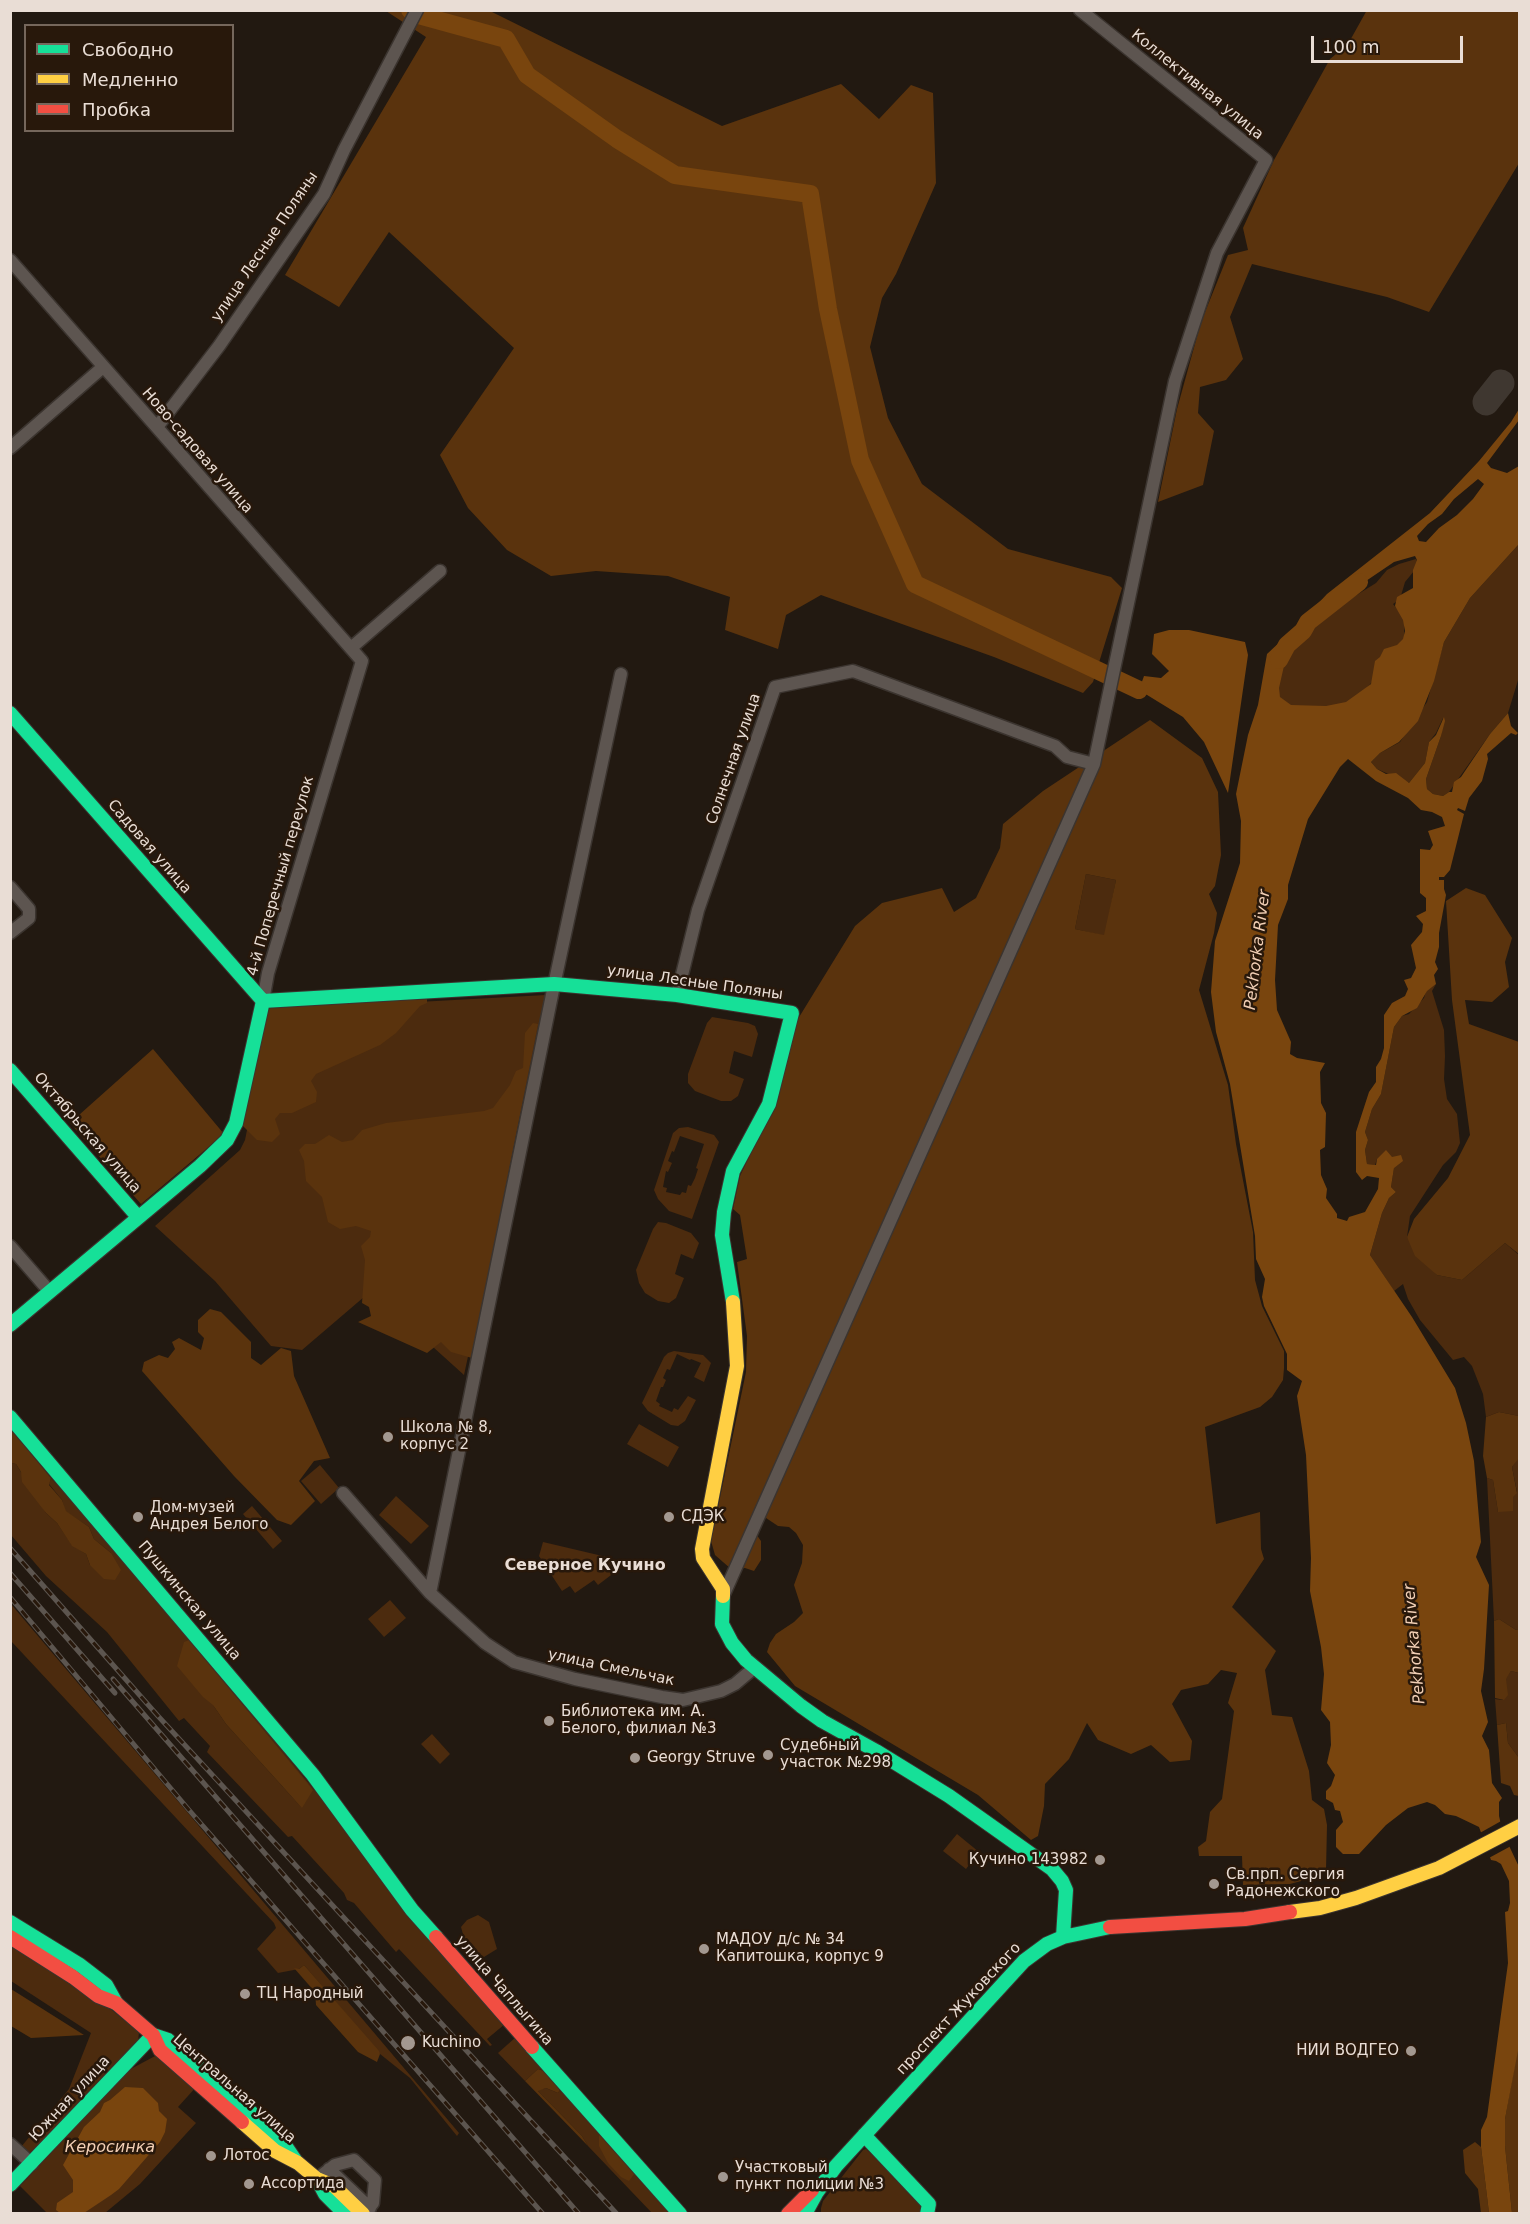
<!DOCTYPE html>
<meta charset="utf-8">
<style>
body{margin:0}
#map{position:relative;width:1530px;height:2224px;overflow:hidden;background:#221911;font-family:"DejaVu Sans",sans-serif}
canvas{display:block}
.frame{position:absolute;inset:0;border:12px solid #e9ddd5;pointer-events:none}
.legend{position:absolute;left:24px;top:24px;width:210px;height:108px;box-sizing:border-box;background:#28180b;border:2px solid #75675c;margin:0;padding:8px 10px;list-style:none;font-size:18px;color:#e9ddd5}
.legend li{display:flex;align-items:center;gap:12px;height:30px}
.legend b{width:30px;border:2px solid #75675c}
.scale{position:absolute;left:1311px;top:36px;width:152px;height:27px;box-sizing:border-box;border:3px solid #e9ddd5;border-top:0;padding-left:8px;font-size:18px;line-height:21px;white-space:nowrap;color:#e9ddd5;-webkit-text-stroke:4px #28180b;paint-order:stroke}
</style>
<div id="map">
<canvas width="1530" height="2224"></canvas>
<div class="frame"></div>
<ul class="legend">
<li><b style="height:8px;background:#16e098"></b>Свободно</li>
<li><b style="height:8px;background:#ffcf43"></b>Медленно</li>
<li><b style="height:8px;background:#f24e42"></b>Пробка</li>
</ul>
<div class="scale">100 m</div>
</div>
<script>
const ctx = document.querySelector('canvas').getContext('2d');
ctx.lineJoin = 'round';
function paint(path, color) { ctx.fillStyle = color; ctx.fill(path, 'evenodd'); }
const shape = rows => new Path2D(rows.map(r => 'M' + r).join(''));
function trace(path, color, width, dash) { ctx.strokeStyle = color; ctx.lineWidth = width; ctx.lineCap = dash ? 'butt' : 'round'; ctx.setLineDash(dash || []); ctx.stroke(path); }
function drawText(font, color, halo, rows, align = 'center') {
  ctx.font = font + ' "DejaVu Sans",sans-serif'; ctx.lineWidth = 5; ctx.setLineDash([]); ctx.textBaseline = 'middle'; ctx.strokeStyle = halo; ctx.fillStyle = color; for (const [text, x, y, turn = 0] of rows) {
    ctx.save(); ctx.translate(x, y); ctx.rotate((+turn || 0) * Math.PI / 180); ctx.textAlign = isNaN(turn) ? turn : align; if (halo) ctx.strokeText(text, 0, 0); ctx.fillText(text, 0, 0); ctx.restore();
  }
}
paint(shape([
 [1519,544,1519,677,1508,713,1490,734,1449,792,1443,796,1433,794,1427,789,1426,779,1441,736,1443,718,1436,733,1429,742,1425,763,1409,783,1377,769,1371,762,1380,753,1400,742,1427,702,1444,642,1470,598],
 [1416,559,1419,565,1405,582,1400,599,1393,604,1404,617,1404,644,1374,680,1351,705,1320,709,1284,706,1277,691,1282,665,1289,646,1318,619,1376,583,1387,570,1399,564],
 [1086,874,1116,880,1105,936,1075,929],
 [1436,984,1432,991,1444,1030,1445,1056,1444,1079,1447,1099,1457,1114,1460,1143,1456,1152,1443,1165,1410,1216,1407,1237,1437,1275,1462,1280,1505,1243,1519,1255,1519,1416,1499,1412,1486,1417,1483,1394,1472,1366,1464,1357,1453,1360,1420,1320,1408,1299,1403,1284,1394,1291,1370,1255,1382,1213,1389,1198,1396,1192,1391,1187,1394,1168,1392,1157,1377,1159,1375,1165,1367,1164,1365,1150,1368,1140,1365,1132,1372,1109,1381,1094,1394,1027,1402,1016,1409,1014,1424,998,1426,991],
 [546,995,464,1375,371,1291,302,1350,271,1346,215,1281,155,1226,240,1150,245,1140,271,1010],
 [712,1017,748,1023,755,1026,758,1034,752,1057,734,1051,729,1073,744,1079,738,1096,731,1101,721,1101,695,1091,688,1083,688,1074,707,1023],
 [688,1127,714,1135,719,1142,692,1219,669,1211,658,1199,654,1190,673,1133,679,1128],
 [680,1136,704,1144,696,1168,698,1169,695,1178,691,1186,688,1185,686,1193,682,1192,680,1195,666,1192,667,1188,663,1187,666,1171,668,1172,672,1163,668,1161,672,1151,674,1152],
 [658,1222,666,1223,691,1233,699,1243,693,1259,681,1254,675,1274,684,1278,676,1298,669,1303,658,1301,645,1293,639,1283,636,1270,653,1229],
 [674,1351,703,1355,711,1363,704,1382,694,1377,701,1363,691,1359,690,1360,677,1354,670,1370,667,1369,663,1378,666,1380,663,1387,661,1387,656,1401,660,1404,659,1406,672,1412,674,1408,678,1410,688,1396,696,1400,685,1421,678,1426,671,1425,648,1411,642,1403,664,1357,668,1353],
 [639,1424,679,1447,668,1467,627,1444],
 [1519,1457,1520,1629,1516,1630,1499,1619,1494,1621,1487,1478,1493,1480,1498,1512,1517,1492,1512,1467],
 [11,1463,16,1464,46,1513,57,1523,72,1545,86,1554,90,1565,111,1553,94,1539,89,1527,65,1511,62,1500,49,1484,51,1478,144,1581,505,2024,487,2039,492,2045,490,2046,399,1949,396,1952,354,1903,347,1900,344,1893,292,1836,288,1837,207,1752,210,1746,184,1718,179,1721,107,1632,46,1576,11,1535],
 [213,1705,302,1808,226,1724],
 [320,1465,339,1488,321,1504,301,1481],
 [396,1496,429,1526,411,1544,379,1515],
 [252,1506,282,1541,273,1549,243,1514],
 [543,1542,611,1558,619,1569,598,1585,594,1580,575,1593,570,1586,562,1591,539,1556],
 [390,1600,406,1618,384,1637,368,1619],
 [10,1603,459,2133,457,2136,410,2078,380,2054,304,1965,299,1969,278,1973,257,1949,276,1928,274,1923,11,1641],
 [1511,1671,1519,1673,1519,1758,1508,1743,1506,1723,1497,1725,1495,1699,1503,1700,1505,1679],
 [432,1734,450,1754,440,1764,421,1744],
 [957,1834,979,1852,966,1869,943,1851],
 [478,1915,489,1922,497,1949,484,1957,466,1945,461,1927,467,1920],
 [10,1940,97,1998,139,2032,138,2042,29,2155,21,2147,69,2089,91,2033,11,1981],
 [516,2037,547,2072,538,2069,525,2081,498,2053],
 [157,2055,197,2086,178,2107,196,2123,140,2184,105,2213,47,2213,20,2186,127,2071],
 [546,2088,558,2093,561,2088,671,2213,652,2213,588,2146,582,2136,537,2090],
 [866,2149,921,2200,925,2213,821,2213,821,2208,823,2201,863,2150]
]), '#4c2b0e');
paint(shape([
 [1367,10,1519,11,1519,163,1429,312,1387,297,1252,264,1230,317,1243,359,1226,380,1200,387,1198,413,1214,431,1203,485,1158,502,1177,409,1201,322,1228,255,1248,250,1243,228,1274,160,1330,59,1348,44],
 [386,11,490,11,722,126,841,84,879,119,911,85,933,93,936,183,896,274,882,298,870,347,888,418,922,484,1008,549,1111,577,1122,588,1093,682,1083,693,994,657,821,595,786,615,778,649,725,630,730,597,668,576,596,571,551,576,507,550,468,508,440,455,514,348,389,232,339,307,285,275,426,37],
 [1150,720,1202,758,1218,792,1221,855,1215,886,1209,894,1217,913,1214,933,1199,990,1228,1085,1236,1144,1253,1232,1255,1280,1262,1306,1284,1351,1284,1368,1283,1380,1272,1397,1260,1407,1205,1427,1216,1524,1260,1512,1261,1549,1264,1559,1232,1607,1276,1651,1265,1670,1272,1715,1292,1717,1309,1771,1312,1800,1324,1809,1327,1825,1326,1870,1316,1877,1290,1884,1243,1885,1242,1856,1199,1856,1198,1847,1206,1841,1210,1812,1222,1799,1234,1711,1228,1703,1237,1673,1221,1670,1208,1684,1181,1690,1172,1704,1192,1741,1190,1760,1170,1762,1151,1745,1131,1754,1098,1740,1087,1723,1069,1759,1045,1784,1044,1806,1038,1836,1031,1840,978,1795,795,1686,767,1652,770,1643,776,1634,794,1622,803,1613,794,1585,802,1563,803,1545,796,1533,789,1527,778,1526,766,1518,756,1518,751,1527,761,1541,761,1560,754,1571,745,1568,731,1569,715,1555,711,1541,746,1372,747,1336,737,1262,747,1259,740,1215,733,1209,740,1176,777,1097,793,1027,855,926,882,903,942,888,954,912,976,898,1000,848,1003,824,1043,791],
 [1086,874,1116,880,1104,935,1075,929],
 [1466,888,1485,895,1512,938,1505,962,1509,987,1492,1002,1465,1000,1469,1024,1519,1042,1520,1255,1505,1243,1462,1280,1437,1275,1415,1256,1407,1237,1414,1219,1448,1178,1470,1135,1452,1000,1446,901],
 [427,999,427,1003,420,1006,396,1033,380,1045,316,1074,311,1081,317,1092,316,1102,292,1113,280,1113,275,1119,280,1134,272,1142,257,1140,242,1125,267,1007],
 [533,1023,538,1024,472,1358,451,1352,441,1342,427,1353,358,1322,371,1316,369,1307,362,1303,365,1260,361,1246,370,1237,371,1231,356,1226,340,1229,328,1222,322,1197,306,1181,304,1161,299,1150,305,1144,315,1144,329,1135,342,1142,353,1140,362,1130,386,1123,484,1111,493,1108,510,1085,516,1071,523,1068,525,1033],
 [153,1049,224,1134,141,1204,70,1123],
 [210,1309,221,1312,251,1342,251,1358,261,1365,281,1348,291,1351,294,1376,330,1458,314,1461,299,1481,315,1501,291,1525,277,1520,234,1476,142,1371,144,1362,159,1355,168,1358,175,1349,172,1342,179,1338,201,1350,204,1338,198,1332,198,1320],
 [1499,1412,1519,1416,1520,1457,1512,1467,1517,1493,1513,1497,1513,1511,1498,1512,1493,1480,1487,1478,1483,1456,1486,1417],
 [10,1428,51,1478,49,1485,62,1500,66,1511,89,1527,94,1539,111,1553,121,1570,115,1580,104,1579,90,1565,86,1554,72,1546,57,1523,46,1513,22,1482,21,1472,16,1464,11,1463],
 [1499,1619,1516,1630,1519,1629,1519,1673,1511,1671,1506,1679,1508,1695,1504,1700,1495,1698,1494,1621],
 [189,1640,313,1790,302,1808,226,1724,213,1705,203,1697,177,1666,184,1642],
 [1506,1723,1508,1743,1519,1758,1519,1796,1514,1795,1510,1786,1501,1783,1497,1725],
 [304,1965,379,2051,380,2054,377,2062,358,2052,316,2005,315,1992,294,1968,299,1969],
 [11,1989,84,2035,31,2038,11,2026],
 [1519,2040,1519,2213,1512,2213,1505,2146,1505,2119],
 [538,2069,547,2072,561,2088,558,2093,546,2088,538,2091,582,2136,588,2146,525,2081],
 [601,2134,635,2173,629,2181,621,2177,608,2163,599,2146,599,2136],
 [1475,2142,1481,2147,1489,2213,1481,2213,1478,2189,1465,2173,1463,2150]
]), '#5a330d');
paint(shape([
 [1519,409,1519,420,1487,463,1491,468,1507,473,1519,466,1519,544,1470,598,1444,642,1434,681,1418,721,1399,742,1380,753,1371,762,1377,769,1386,774,1396,773,1409,783,1425,763,1429,742,1436,735,1444,717,1445,721,1441,736,1426,779,1427,789,1433,794,1443,796,1449,792,1452,792,1454,782,1461,777,1490,734,1508,713,1511,726,1518,733,1516,735,1511,733,1487,754,1488,759,1482,781,1469,798,1465,811,1458,808,1457,810,1464,814,1450,870,1444,877,1439,877,1439,880,1444,880,1444,889,1446,895,1439,933,1439,947,1435,962,1438,969,1434,975,1436,984,1427,991,1417,1008,1402,1016,1394,1027,1381,1094,1372,1109,1365,1132,1368,1140,1365,1150,1367,1164,1376,1165,1377,1159,1386,1150,1392,1157,1401,1155,1403,1161,1394,1168,1391,1187,1396,1192,1389,1198,1382,1213,1370,1255,1412,1317,1455,1388,1466,1423,1474,1461,1481,1542,1476,1557,1489,1585,1484,1669,1481,1691,1488,1722,1482,1736,1489,1750,1492,1783,1502,1798,1499,1802,1499,1816,1503,1833,1520,1869,1520,2040,1505,2119,1505,2146,1512,2213,1489,2213,1481,2147,1481,2130,1487,2117,1508,1963,1505,1912,1508,1911,1510,1903,1509,1881,1501,1864,1496,1861,1491,1860,1479,1827,1456,1816,1445,1814,1435,1805,1427,1802,1408,1808,1386,1825,1359,1854,1343,1854,1336,1847,1336,1830,1343,1822,1340,1811,1335,1810,1333,1803,1326,1799,1326,1791,1331,1786,1335,1775,1327,1763,1331,1745,1330,1722,1321,1710,1324,1674,1321,1647,1310,1591,1311,1558,1306,1455,1297,1396,1302,1381,1287,1370,1287,1354,1264,1306,1262,1297,1265,1279,1256,1259,1255,1236,1230,1084,1216,1032,1211,992,1215,941,1240,863,1241,821,1236,794,1248,735,1258,705,1267,654,1299,624,1327,594,1430,513,1479,461,1511,422],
 [1478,479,1484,484,1473,499,1457,515,1439,528,1426,542,1419,541,1417,536,1428,524,1442,514,1454,499],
 [1415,556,1417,560,1413,570,1413,588,1397,597,1395,606,1403,620,1405,631,1403,639,1397,645,1384,649,1380,657,1375,661,1371,684,1346,702,1326,706,1291,705,1280,697,1279,688,1288,648,1293,640,1335,602,1394,562],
 [1348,759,1376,781,1408,798,1421,810,1432,812,1442,817,1445,826,1428,831,1433,845,1430,850,1420,849,1420,893,1426,898,1426,911,1416,916,1423,924,1422,932,1411,945,1416,968,1411,978,1404,980,1408,989,1405,996,1392,1003,1384,1015,1384,1048,1381,1059,1376,1067,1376,1082,1369,1092,1356,1132,1356,1172,1362,1180,1367,1176,1379,1178,1378,1189,1365,1212,1349,1217,1347,1221,1337,1218,1337,1214,1326,1198,1327,1189,1321,1175,1320,1150,1325,1147,1326,1113,1321,1103,1320,1072,1325,1063,1297,1058,1290,1054,1291,1042,1277,1010,1275,980,1278,925,1288,899,1288,885,1308,819,1340,767],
 [1169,630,1189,630,1245,642,1248,655,1228,793,1204,742,1183,717,1139,690,1144,676,1161,678,1169,671,1152,654,1154,634],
 [125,2087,143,2088,158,2103,159,2111,167,2119,165,2132,160,2142,119,2189,111,2195,84,2213,60,2213,56,2210,57,2203,73,2192,73,2180,63,2165,84,2127,100,2112,104,2103,110,2100]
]), '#79450e');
paint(shape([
 [1503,1820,1511,1846,1487,1859,1478,1834]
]), '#221911');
trace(shape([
 [410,10,415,14,506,39,527,75,617,139,675,175,810,194,828,309,860,460,915,584,1139,690],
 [1279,660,1287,645,1303,631,1308,622,1359,582]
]), '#79450e', 18);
trace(shape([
 [1486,402,1501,383]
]), '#3f3730', 27);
const street = shape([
 [10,260,362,661,268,973,263,1001],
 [157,427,219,346,324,194,344,150,417,10],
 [10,448,103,367],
 [351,648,440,571],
 [10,887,29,909,29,918,10,933],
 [677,995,698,910,775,687,853,671,1055,746,1067,757,1094,764],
 [10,1246,50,1292],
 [343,1493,430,1593,485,1643,514,1662,575,1679,662,1697,683,1700,721,1691,735,1684,754,1668],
 [430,1593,553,990,621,674],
 [724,1594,1094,764,1175,381,1217,253,1266,160,1080,10],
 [10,2144,32,2164],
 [329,2169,370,2208],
 [317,2179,335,2165,354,2160,375,2180,373,2203,364,2214]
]);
const fast = shape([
 [10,713,263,1001],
 [263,1001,554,984,677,995,792,1013,769,1104,733,1171,724,1212,722,1235,733,1302],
 [10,1070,138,1217],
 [10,1325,200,1166,227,1140,236,1123,263,1001],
 [10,1417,313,1775,412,1910,436,1937],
 [723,1596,722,1624,732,1643,746,1660,801,1706,822,1721,876,1751,949,1796,1052,1869,1062,1881,1066,1890,1063,1937],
 [10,1922,80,1965,106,1985,116,2003],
 [153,2035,168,2040,226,2090,280,2138,295,2160],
 [532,2047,680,2214],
 [864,2135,929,2204,927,2214],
 [317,2179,325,2194,345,2214],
 [10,2185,153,2035],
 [805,2214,817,2192,836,2166,1024,1961,1047,1944,1063,1937,1110,1927]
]);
const slow = shape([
 [723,1596,723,1589,703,1558,702,1549,737,1366,733,1302],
 [1290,1912,1320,1908,1356,1898,1439,1868,1520,1826],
 [242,2122,275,2151,298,2163,317,2179,334,2186,363,2214]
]);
const jam = shape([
 [1110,1927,1245,1919,1290,1912],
 [10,1937,73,1977,98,1996,116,2003,153,2035,160,2050,242,2122],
 [436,1937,532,2047],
 [788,2214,812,2190]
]);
trace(street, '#3b342f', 15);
trace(fast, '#3b342f', 16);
trace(slow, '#3b342f', 16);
trace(jam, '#3b342f', 16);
trace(street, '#5d5550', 12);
trace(fast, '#16e098', 14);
trace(slow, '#ffcf43', 14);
trace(jam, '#f24e42', 14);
const rail = shape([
 [10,1548,158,1716,617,2214],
 [10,1573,115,1693],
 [10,1597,189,1810,543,2214],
 [113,1679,579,2214]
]);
trace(rail, '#5c554f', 5);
trace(rail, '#28180b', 3, [9]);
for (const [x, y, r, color] of [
 [388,1437,6,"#a39890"],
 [138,1517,6,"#a39890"],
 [669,1517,6,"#a39890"],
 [549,1721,6,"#a39890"],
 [768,1755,6,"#a39890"],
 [635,1758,6,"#a39890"],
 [1100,1860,6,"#a39890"],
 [1214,1884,6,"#a39890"],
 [704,1949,6,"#a39890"],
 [245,1994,6,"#a39890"],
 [408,2043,8,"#a39890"],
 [1411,2051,6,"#a39890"],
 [211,2156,6,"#a39890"],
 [723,2177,6,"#a39890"],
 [249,2184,6,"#a39890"]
]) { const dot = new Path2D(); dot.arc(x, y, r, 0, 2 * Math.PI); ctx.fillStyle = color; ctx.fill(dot); trace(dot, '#28180b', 2); }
drawText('15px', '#e9ddd5', '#28180b', [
 ["Коллективная улица",1197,85,39],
 ["улица Лесные Поляны",265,247,-56],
 ["Ново-садовая улица",197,451,49],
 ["Солнечная улица",734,759,-71],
 ["Садовая улица",149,847,49],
 ["4-й Поперечный переулок",281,876,-74],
 ["улица Лесные Поляны",695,983,8],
 ["Октябрьская улица",87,1133,49],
 ["Пушкинская улица",189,1601,50],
 ["улица Смельчак",611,1668,12],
 ["улица Чаплыгина",504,1991,49],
 ["проспект Жуковского",959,2009,-47],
 ["Центральная улица",234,2089,41],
 ["Южная улица",70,2099,-47]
]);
drawText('15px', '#e9ddd5', '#28180b', [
 ["Школа № 8,",400,1428],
 ["корпус 2",400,1445],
 ["Дом-музей",150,1508],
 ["Андрея Белого",150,1525],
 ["СДЭК",681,1517],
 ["Библиотека им. А.",561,1712],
 ["Белого, филиал №3",561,1729],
 ["Судебный",780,1746],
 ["участок №298",780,1763],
 ["Georgy Struve",647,1758],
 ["Кучино 143982",1088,1860,"right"],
 ["Св.прп. Сергия",1226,1875],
 ["Радонежского",1226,1892],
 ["МАДОУ д/с № 34",716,1940],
 ["Капитошка, корпус 9",716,1957],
 ["ТЦ Народный",257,1994],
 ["Kuchino",422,2043],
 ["НИИ ВОДГЕО",1399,2051,"right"],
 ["Лотос",223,2156],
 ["Участковый",735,2168],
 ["пункт полиции №3",735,2185],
 ["Ассортида",261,2184]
], 'left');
drawText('italic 16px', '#f2cfb5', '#28180b', [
 ["Pekhorka River",1258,950,-83],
 ["Pekhorka River",1415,1644,-95],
 ["Керосинка",110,2148]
]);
drawText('bold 16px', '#e9ddd5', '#28180b', [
 ["Северное Кучино",585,1566]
]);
</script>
